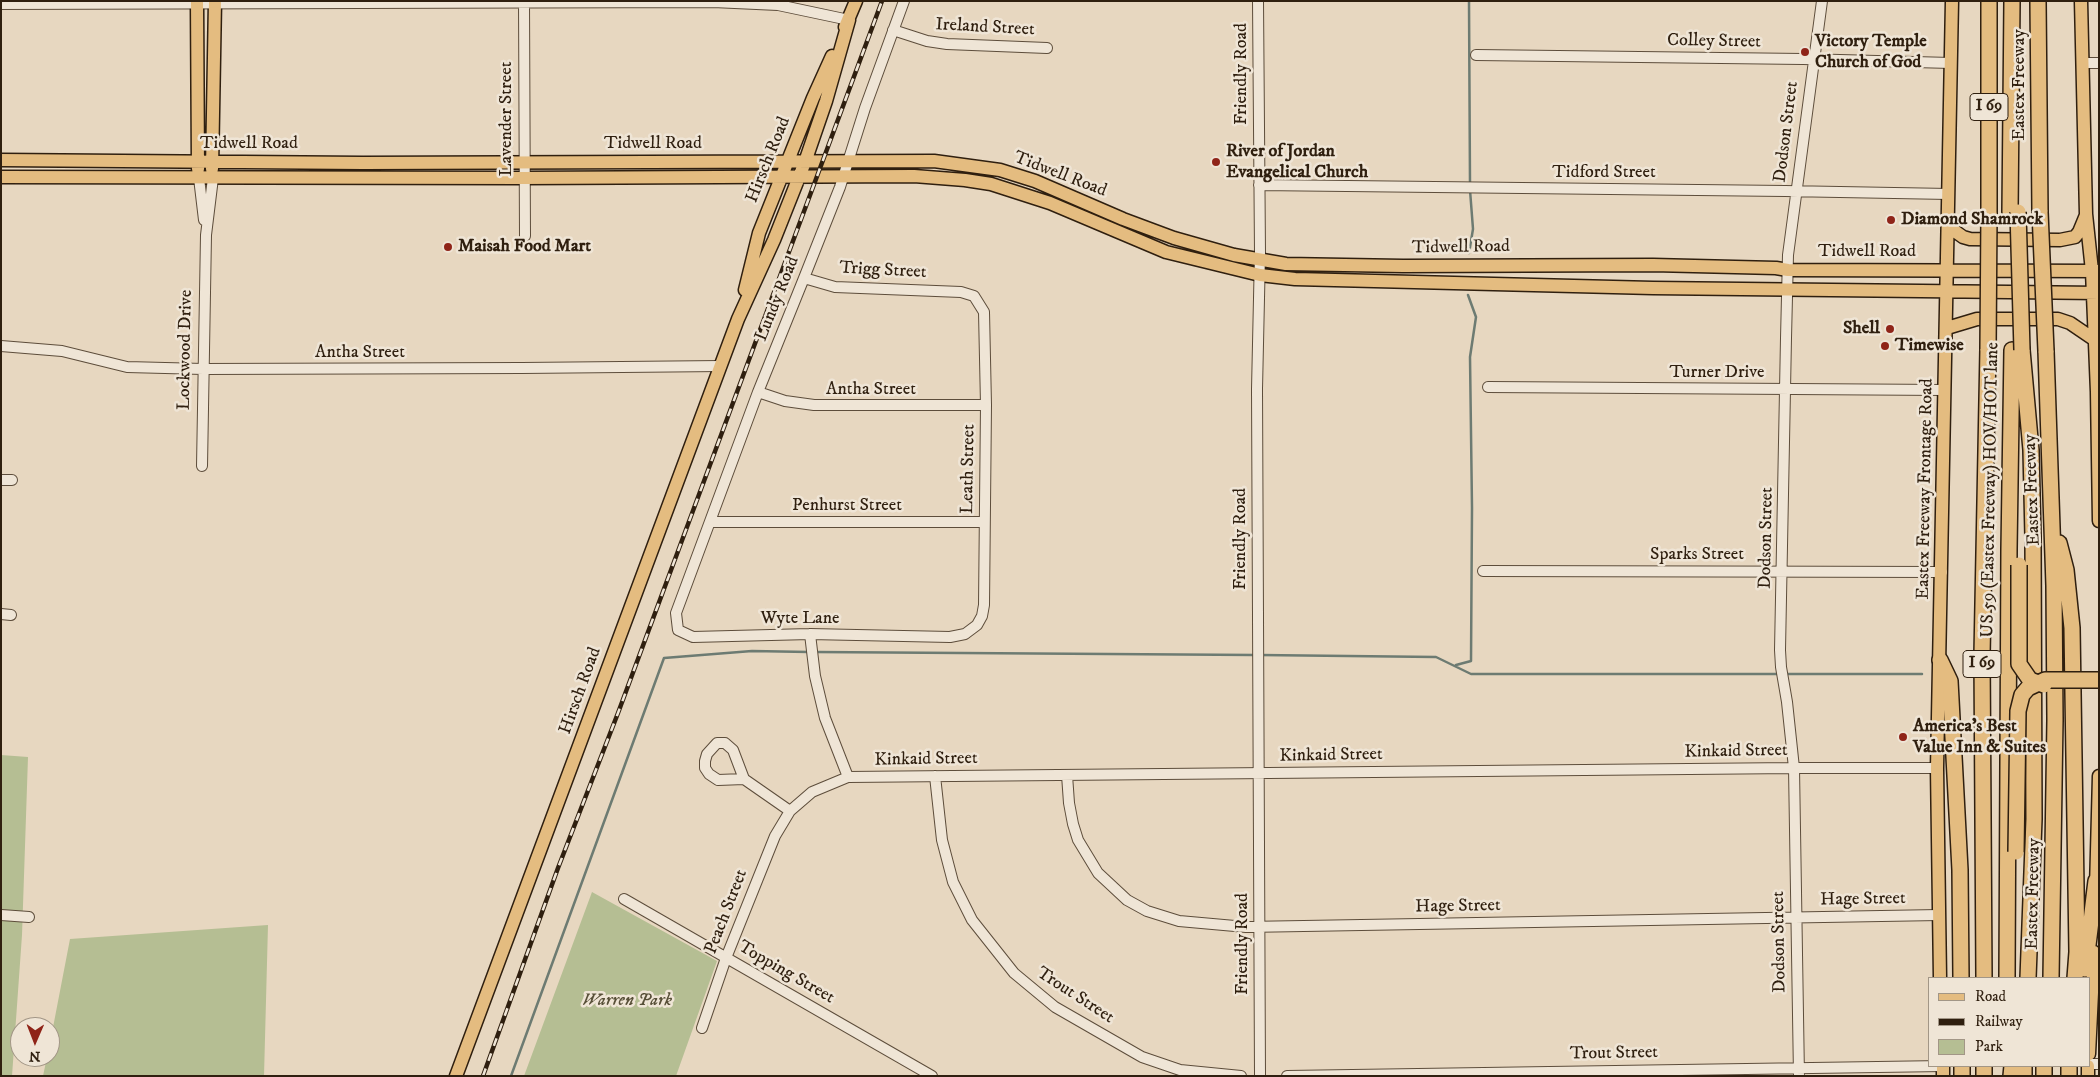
<!DOCTYPE html>
<meta charset="utf-8">
<style>
body{margin:0}
#map{position:relative;width:2100px;height:1077px;overflow:hidden;background:#e7d7c0;font-family:"IM FELL DW Pica",serif}
canvas{display:block}
.frame{position:absolute;inset:0;border:2px solid #2f1f0f;pointer-events:none}
.legend{position:absolute;left:1928px;top:977px;width:162px;height:90px;box-sizing:border-box;background:#efe5d6;border:1px solid #a29686;margin:0;padding:6px 9px;list-style:none;font-size:15px;color:#2f1f0f}
.legend li{display:flex;align-items:center;gap:10px;height:25px}
.legend b{width:25px;border:1px solid #a29686}
.north{position:absolute;left:10px;top:1017px;width:50px;height:50px;box-sizing:border-box;background:#efe5d6;border:1px solid #a29686;border-radius:50%;rotate:181deg;font-size:14px;font-weight:700;line-height:20px;text-align:center;color:#2f1f0f}
.north::after{content:'';display:block;margin:auto;width:18px;height:22px;background:#8f2418;clip-path:polygon(50% 0,100% 100%,50% 72%,0 100%)}
</style>
<div id="map">
<canvas width="2100" height="1077"></canvas>
<div class="frame"></div>
<ul class="legend">
<li><b style="height:6px;background:#e4bc80"></b>Road</li>
<li><b style="height:6px;background:#2f1f0f"></b>Railway</li>
<li><b style="height:14px;background:#b5be93"></b>Park</li>
</ul>
<div class="north">N</div>
</div>
<script>
const ctx = document.querySelector('canvas').getContext('2d');
ctx.lineJoin = 'round';
function paint(path, color) { ctx.fillStyle = color; ctx.fill(path, 'evenodd'); }
const shape = rows => new Path2D(rows.map(r => 'M' + r).join(''));
function trace(path, color, width, dash) { ctx.strokeStyle = color; ctx.lineWidth = width; ctx.lineCap = dash ? 'butt' : 'round'; ctx.setLineDash(dash || []); ctx.stroke(path); }
function drawText(font, color, halo, rows, align = 'center') {
  ctx.font = font + ' "IM FELL DW Pica",serif'; ctx.lineWidth = 5; ctx.setLineDash([]); ctx.textBaseline = 'middle'; ctx.strokeStyle = halo; ctx.fillStyle = color; for (const [text, x, y, turn = 0] of rows) {
    ctx.save(); ctx.translate(x, y); ctx.rotate((+turn || 0) * Math.PI / 180); ctx.textAlign = isNaN(turn) ? turn : align; if (halo) ctx.strokeText(text, 0, 0); ctx.fillText(text, 0, 0); ctx.restore();
  }
}
paint(shape([
 [1,755,28,757,22,935,12,1076,1,1076],
 [592,892,717,961,676,1076,524,1076],
 [268,925,264,1076,43,1076,47,1057,50,1057,50,1043,70,939]
]), '#b5be93');
trace(shape([
 [1469,1,1470,185],
 [1469,253,1473,229,1470,190],
 [815,652,1254,655],
 [1260,655,1436,657,1471,674,1780,674],
 [1456,665,1471,661,1472,508,1470,357,1476,317,1468,295],
 [1786,674,1922,674],
 [511,1076,664,658,752,651,809,652]
]), '#6d7b72', 2.5);
const minor = shape([
 [524,1,525,236],
 [1258,1,1260,253,1257,389,1260,1076],
 [1,4,713,2,778,5,849,20],
 [893,30,927,41,947,44,1047,48],
 [1476,55,1803,59,1951,63],
 [2083,63,2099,63],
 [199,178,204,220],
 [1259,185,1785,191,1949,194],
 [804,278,835,287,961,292,974,296,984,312,986,405,984,605,982,616,977,625,965,634,950,637,810,634,693,637,678,630,676,613,758,392,804,278,840,187,865,108,904,1],
 [1,346,62,351,127,367,203,369,522,368,721,366],
 [1488,387,1945,390],
 [758,392,785,401,814,405,986,405],
 [202,466,206,235,213,178],
 [1,480,12,480],
 [710,522,984,522],
 [1483,571,1942,572],
 [1,614,11,615],
 [810,634,815,676,825,718,848,777],
 [1067,775,1069,803,1073,824,1078,840,1098,873,1127,900,1147,911,1179,921,1246,927,1939,915],
 [935,776,942,840,953,882,972,920,1014,973,1055,1007,1142,1057,1180,1070,1241,1076],
 [744,779,733,750,725,743,717,743,707,754,705,761,705,768,709,774,718,780,744,779,790,811],
 [624,899,932,1076],
 [1,915,29,917],
 [702,1028,726,958,775,836,790,811,812,792,848,777,1794,768,1937,768],
 [2089,1064,2099,1064],
 [1287,1076,1943,1066],
 [1799,1076,1794,768,1787,702,1781,667,1780,650,1786,338,1788,255,1822,1]
]);
const major = shape([
 [197,1,198,169],
 [2081,1,2086,214,2092,271,2097,392,2099,521],
 [845,27,856,1],
 [1,160,363,163,934,161,1000,170,1035,181,1123,219,1174,238,1234,255,1286,264,1403,266,1653,265,1776,268,1788,270,2099,271],
 [212,169,215,1],
 [1,177,523,178,914,176,965,180,991,184,1050,203,1166,252,1260,275,1295,279,1653,288,2099,293],
 [1949,227,1963,237,1970,239,2060,240,2075,237,2079,232,2086,215],
 [745,290,759,233,813,98,832,56],
 [1947,328,1977,319,2058,319,2070,323,2095,340],
 [2096,889,2099,776],
 [1940,978,1937,768,1952,1],
 [2089,1054,2094,952],
 [1943,1066,1943,1076],
 [456,1076,738,319,774,240,805,162,826,101,849,20],
 [2088,1076,2088,1066]
]);
const highway = shape([
 [2038,1,2040,212],
 [2010,212,2012,1],
 [1989,214,1989,1],
 [2022,350,2031,450,2033,537,2034,819,2028,978],
 [2046,351,2054,586,2055,720,2051,978],
 [2059,543,2066,570,2072,628,2077,952,2075,978],
 [1940,660,1950,681,1960,870,1961,978],
 [2085,969,2096,881],
 [1984,978,1982,655,1988,349],
 [2007,978,2009,549,2012,350],
 [1962,1076,1962,1066],
 [1984,1076,1984,1066],
 [2011,1076,2012,1066],
 [2024,1076,2024,1066],
 [2044,1076,2044,1066]
]);
trace(minor, '#5d4d3b', 12);
trace(major, '#2f1f0f', 15);
trace(highway, '#2f1f0f', 18);
trace(minor, '#efe5d6', 10);
trace(major, '#e4bc80', 12);
trace(highway, '#e4bc80', 15);
const rail = shape([
 [483,1076,558,868,618,713,882,1]
]);
trace(rail, '#2f1f0f', 4.5);
trace(rail, '#efe5d6', 2.5, [8]);
const highwayBridge = shape([
 [2018,212,2022,350],
 [2040,212,2046,351],
 [1988,349,1989,214],
 [2019,565,2019,664,2030,680,2044,685],
 [2016,852,2018,711,2022,695,2028,688,2045,680,2099,680],
 [2069,1076,2069,1066]
]);
trace(highwayBridge, '#2f1f0f', 18, []);
trace(highwayBridge, '#e4bc80', 15);
for (const [x, y, r, color] of [
 [1805,52,5,"#8f2418"],
 [1216,162,5,"#8f2418"],
 [1891,220,5,"#8f2418"],
 [448,247,5,"#8f2418"],
 [1890,329,5,"#8f2418"],
 [1885,346,5,"#8f2418"],
 [1903,737,5,"#8f2418"]
]) { const dot = new Path2D(); dot.arc(x, y, r, 0, 2 * Math.PI); ctx.fillStyle = color; ctx.fill(dot); trace(dot, '#efe5d6', 2); }
for (const [x, y, w] of [
 [1989,107,38],
 [1982,664,38]
]) { const box = new Path2D(); box.roundRect(x - w / 2, y - 13.5, w, 27, 4); ctx.fillStyle = '#efe5d6'; ctx.fill(box); trace(box, '#2f1f0f', 1); }
drawText('bold 16px', '#2f1f0f', null, [
 ["I 69",1989,107],
 ["I 69",1982,664]
]);
drawText('18px', '#2f1f0f', '#efe5d6', [
 ["Ireland Street",985,28,3],
 ["Colley Street",1714,42,1],
 ["Friendly Road",1242,74,-90],
 ["Eastex Freeway",2020,85,-90],
 ["Lavender Street",507,119,-90],
 ["Dodson Street",1787,132,-83],
 ["Tidwell Road",249,144],
 ["Tidwell Road",653,144],
 ["Hirsch Road",769,160,-68],
 ["Tidford Street",1604,173],
 ["Tidwell Road",1060,175,21],
 ["Tidwell Road",1461,248,-1],
 ["Tidwell Road",1867,252],
 ["Trigg Street",883,271,3],
 ["Lundy Road",778,299,-68],
 ["Lockwood Drive",186,350,-89],
 ["Antha Street",360,353],
 ["Turner Drive",1717,373],
 ["Antha Street",871,390],
 ["Leath Street",969,469,-89],
 ["Eastex Freeway Frontage Road",1926,489,-89],
 ["US 59 (Eastex Freeway) HOV/HOT lane",1991,490,-89],
 ["Eastex Freeway",2033,490,-92],
 ["Penhurst Street",847,506],
 ["Dodson Street",1767,538,-89],
 ["Friendly Road",1241,539,-90],
 ["Sparks Street",1697,555],
 ["Wyte Lane",800,619],
 ["Hirsch Road",581,691,-70],
 ["Kinkaid Street",1736,752,-1],
 ["Kinkaid Street",1331,756,-1],
 ["Kinkaid Street",926,760,-1],
 ["Eastex Freeway",2034,894,-89],
 ["Hage Street",1863,900,-1],
 ["Hage Street",1458,907,-1],
 ["Peach Street",727,912,-69],
 ["Dodson Street",1780,942,-91],
 ["Friendly Road",1243,944,-90],
 ["Topping Street",786,973,30],
 ["Trout Street",1075,996,33],
 ["Trout Street",1614,1054,-1]
]);
drawText('bold 18px', '#2f1f0f', '#efe5d6', [
 ["Victory Temple",1815,42],
 ["Church of God",1815,63],
 ["River of Jordan",1226,152],
 ["Evangelical Church",1226,173],
 ["Diamond Shamrock",1901,220],
 ["Maisah Food Mart",458,247],
 ["Shell",1880,329,"right"],
 ["Timewise",1895,346],
 ["America’s Best",1913,727],
 ["Value Inn & Suites",1913,748]
], 'left');
drawText('italic 18px', '#574f37', '#efe5d6', [
 ["Warren Park",627,1001]
]);
</script>
